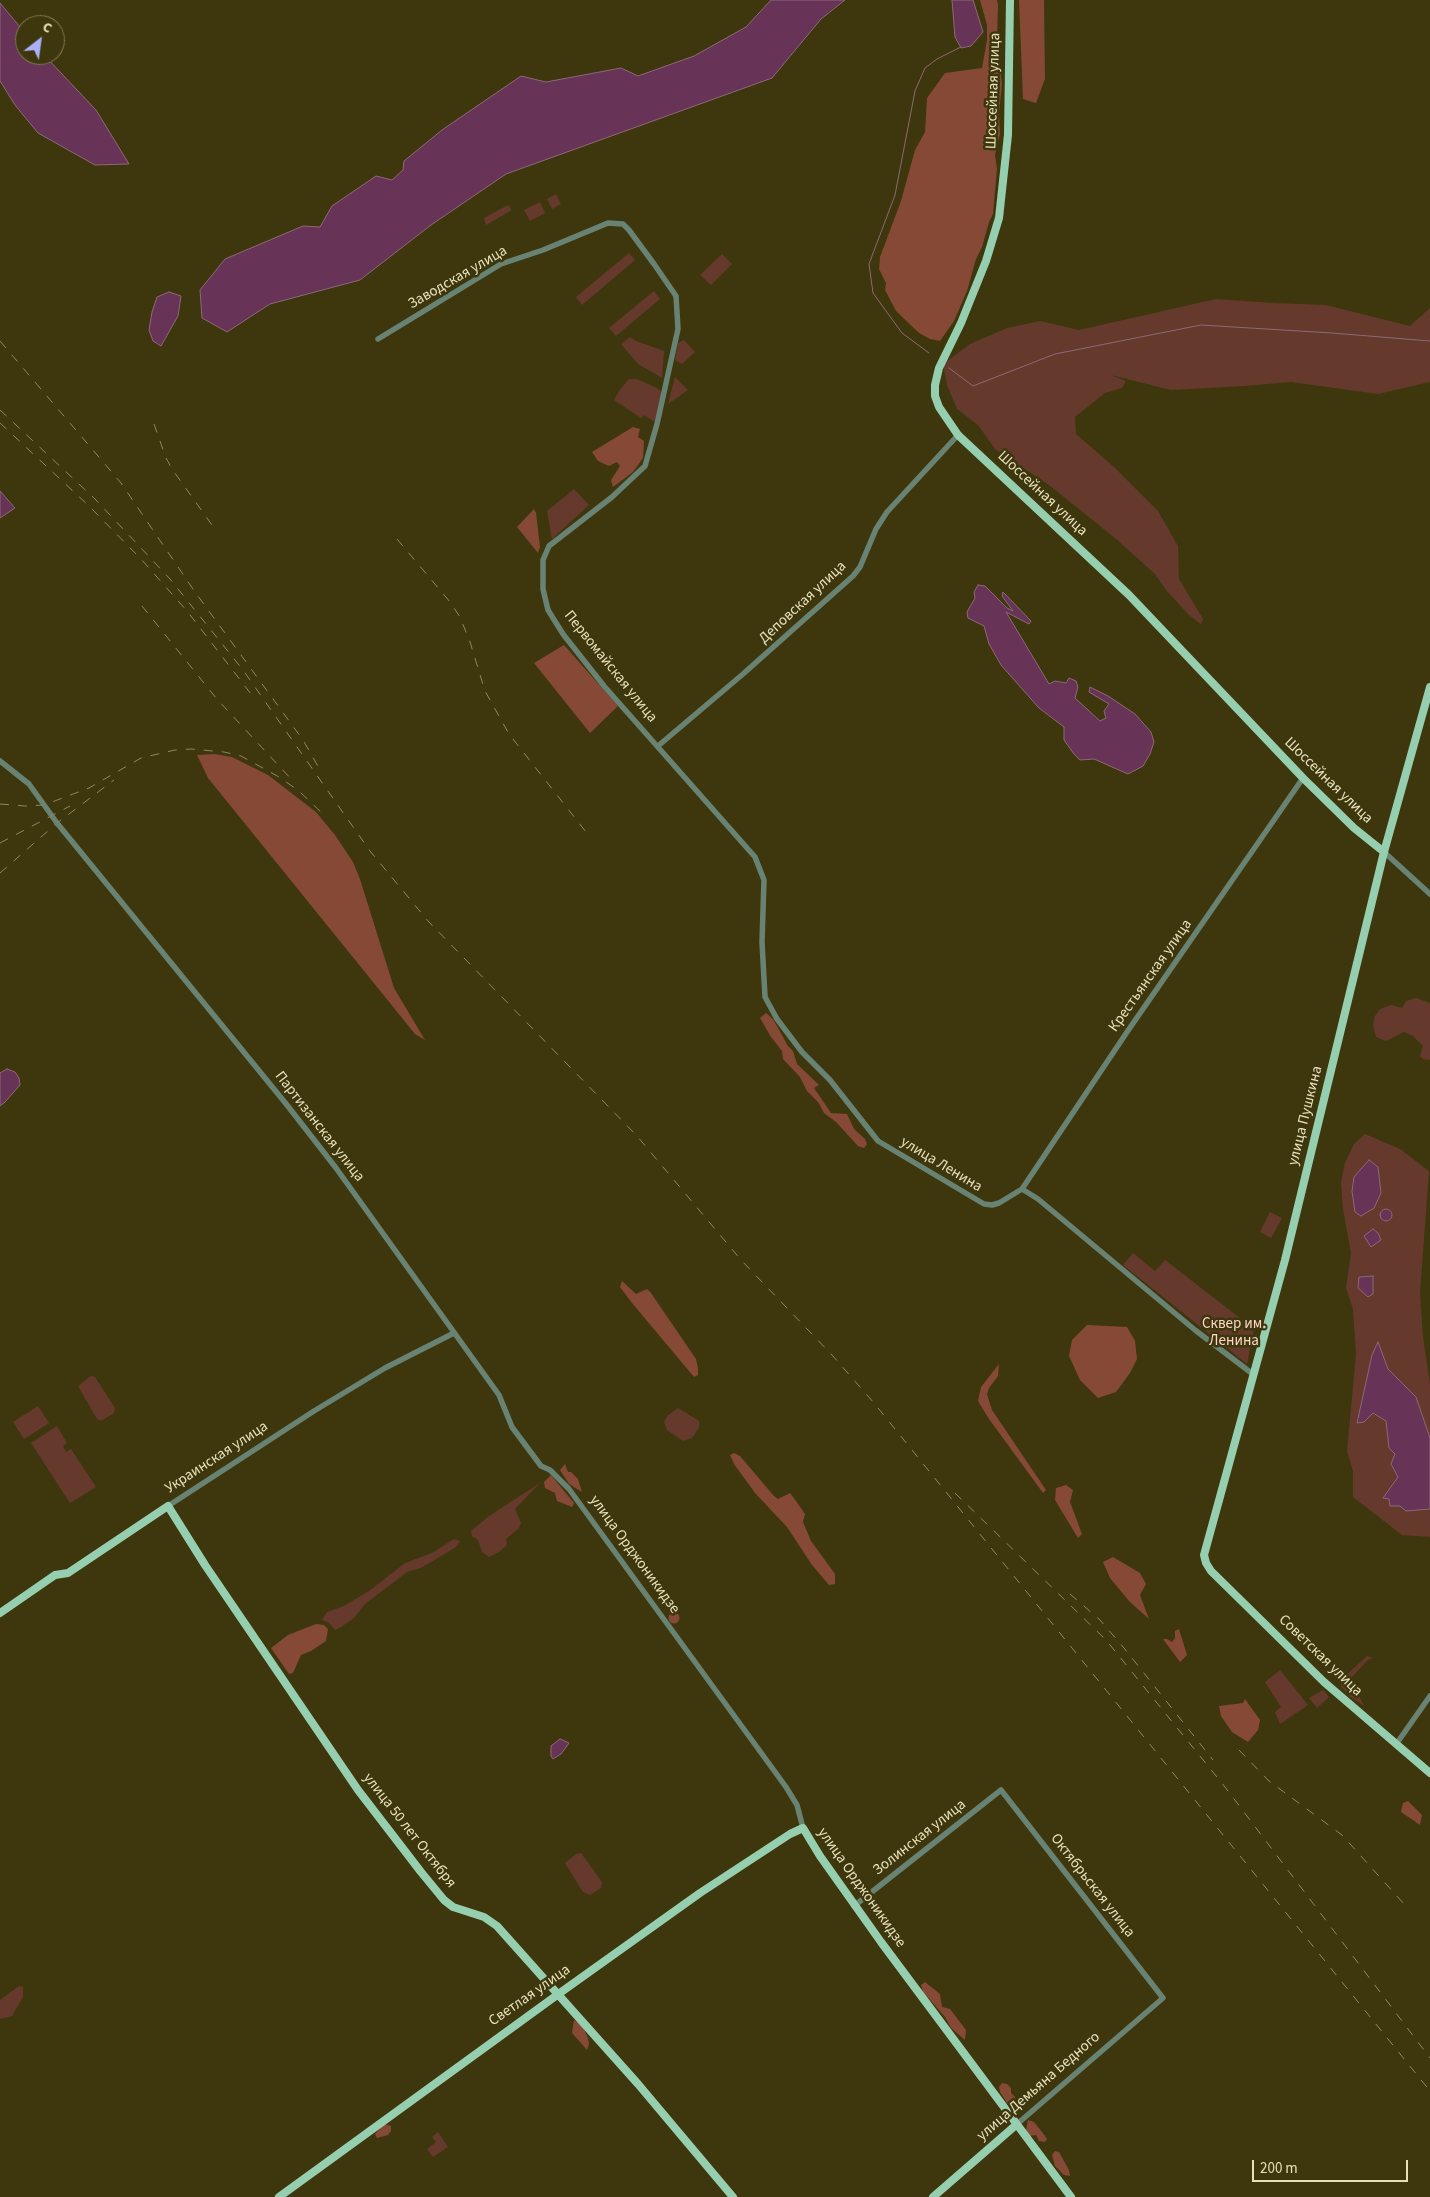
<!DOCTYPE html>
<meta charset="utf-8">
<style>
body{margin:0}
#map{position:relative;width:1430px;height:2197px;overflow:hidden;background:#3e370d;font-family:"Source Sans 3",sans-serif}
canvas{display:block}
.north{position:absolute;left:15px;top:15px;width:50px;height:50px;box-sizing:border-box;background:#3e370d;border:1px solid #817b53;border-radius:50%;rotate:30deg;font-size:14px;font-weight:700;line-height:20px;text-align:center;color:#e6e0bb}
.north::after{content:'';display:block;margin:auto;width:18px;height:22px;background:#a9b0fc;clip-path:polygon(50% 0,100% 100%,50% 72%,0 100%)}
.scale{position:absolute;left:1252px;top:2160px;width:156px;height:22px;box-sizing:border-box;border:2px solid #e6e0bb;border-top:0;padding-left:6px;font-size:15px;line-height:18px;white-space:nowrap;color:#e6e0bb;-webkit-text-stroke:4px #3e370d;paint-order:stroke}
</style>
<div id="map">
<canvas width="1430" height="2197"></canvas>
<div class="north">С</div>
<div class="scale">200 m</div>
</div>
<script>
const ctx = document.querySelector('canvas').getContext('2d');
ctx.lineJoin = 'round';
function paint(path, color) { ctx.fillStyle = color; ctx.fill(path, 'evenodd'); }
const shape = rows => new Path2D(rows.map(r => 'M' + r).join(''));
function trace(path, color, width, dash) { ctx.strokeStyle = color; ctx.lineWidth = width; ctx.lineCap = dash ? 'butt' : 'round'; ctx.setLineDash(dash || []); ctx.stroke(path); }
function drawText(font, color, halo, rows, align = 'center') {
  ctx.font = font + ' "Source Sans 3",sans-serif'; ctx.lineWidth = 5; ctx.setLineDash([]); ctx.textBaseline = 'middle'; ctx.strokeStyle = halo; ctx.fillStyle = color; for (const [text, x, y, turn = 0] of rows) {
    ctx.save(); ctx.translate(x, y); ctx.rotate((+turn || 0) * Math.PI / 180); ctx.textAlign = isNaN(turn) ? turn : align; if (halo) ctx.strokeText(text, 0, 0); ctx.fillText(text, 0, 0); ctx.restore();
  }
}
paint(shape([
 [556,194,561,204,552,209,547,199],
 [540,202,545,213,530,221,524,210],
 [508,205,512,210,486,225,484,218],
 [629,253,635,260,582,305,576,297],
 [722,254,732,264,711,285,700,275],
 [654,291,660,299,616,336,609,328],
 [1216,299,1273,303,1326,305,1410,326,1430,308,1430,382,1378,394,1291,382,1244,386,1171,390,1111,375,1126,381,1122,388,1105,393,1075,417,1076,434,1114,467,1158,511,1178,546,1179,579,1203,619,1201,624,1189,615,1166,590,1155,574,1115,538,1049,485,995,449,978,425,957,409,947,385,943,364,970,344,1007,328,1040,321,1079,330],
 [630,337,636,341,664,351,662,378,638,364,621,344],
 [684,340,695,352,682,364,675,360,678,343],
 [675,377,688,390,668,404],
 [629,379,637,379,657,388,662,392,655,422,644,415,641,418,614,400,619,391],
 [574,489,589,505,552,539,547,511],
 [1416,998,1430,1003,1430,1060,1423,1059,1420,1056,1423,1046,1413,1036,1404,1032,1386,1041,1376,1037,1373,1025,1375,1016,1380,1009,1391,1005,1402,1008,1406,1001],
 [1365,1134,1400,1149,1429,1171,1420,1293,1423,1337,1430,1384,1430,1537,1402,1535,1353,1497,1353,1471,1347,1451,1356,1354,1353,1309,1346,1288,1351,1253,1343,1209,1341,1182,1345,1163,1354,1144],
 [1270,1212,1282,1218,1271,1238,1260,1232],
 [1133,1253,1155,1271,1165,1260,1254,1329,1247,1364,1123,1265],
 [91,1376,95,1377,115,1408,114,1413,101,1421,97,1419,78,1386],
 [38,1406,49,1423,24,1439,13,1422],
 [678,1408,699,1421,699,1428,692,1438,683,1441,667,1430,664,1422,667,1416],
 [57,1426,67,1443,63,1446,66,1452,71,1449,96,1487,70,1503,31,1443],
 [540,1483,515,1509,521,1523,519,1528,506,1539,507,1545,499,1552,489,1557,482,1552,478,1540,472,1536,471,1531,489,1516],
 [454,1539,460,1541,456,1547,421,1568,407,1572,365,1604,354,1618,341,1627,335,1630,329,1623,322,1620,327,1612,344,1606,369,1591,405,1563,432,1553],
 [1367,1656,1373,1658,1368,1660,1349,1680,1351,1689,1359,1696,1364,1706,1349,1696,1341,1686,1341,1680],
 [1280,1670,1308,1705,1280,1724,1275,1712,1281,1707,1265,1682],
 [1323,1690,1329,1697,1317,1708,1309,1698],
 [581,1853,602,1882,601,1888,590,1895,583,1892,565,1863,576,1854],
 [19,1986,23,1987,23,1997,12,2016,0,2019,0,2000],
 [438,2132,448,2147,433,2157,427,2149,436,2142,432,2137]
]), '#653a2c');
paint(shape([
 [980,0,997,0,998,5,997,41,1002,84,999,113,1000,134,995,155,997,169,993,214,989,222,982,247,976,259,967,291,954,321,940,341,930,339,919,333,896,311,885,290,886,283,879,269,880,257,901,201,915,150,925,132,927,98,945,73,982,68,987,40,987,25],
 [1019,0,1044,0,1045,79,1036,103,1023,99],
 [633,427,640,429,638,437,644,441,643,458,633,472,613,487,611,480,620,466,617,462,609,466,598,461,592,452],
 [534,509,536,513,540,547,538,553,517,527],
 [564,645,618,706,590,733,534,663],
 [214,754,232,757,268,775,316,812,335,835,353,862,360,879,394,988,425,1040,415,1034,208,778,197,755],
 [766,1013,773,1019,788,1046,793,1051,797,1064,819,1085,814,1088,831,1113,847,1114,854,1129,865,1139,867,1144,864,1148,858,1146,836,1122,824,1113,818,1102,807,1091,800,1077,783,1059,782,1051,771,1037,760,1018],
 [622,1281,636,1294,647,1289,651,1293,696,1359,698,1368,698,1375,694,1377,632,1303,620,1287],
 [1087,1325,1127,1327,1135,1341,1137,1359,1130,1373,1116,1392,1098,1398,1080,1380,1069,1356,1072,1340],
 [999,1364,998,1376,989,1388,987,1394,992,1410,1046,1490,1043,1493,989,1419,978,1401,981,1387],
 [734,1453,740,1456,774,1496,778,1499,790,1493,796,1501,805,1514,803,1522,811,1541,835,1574,835,1584,829,1585,812,1565,787,1527,755,1493,734,1464,730,1455],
 [565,1464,568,1472,571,1472,578,1479,582,1492,569,1484,560,1470],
 [551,1475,574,1503,572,1507,557,1501,555,1493,545,1488,544,1482],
 [1066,1485,1073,1490,1070,1502,1082,1534,1078,1538,1055,1500,1056,1488],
 [1113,1557,1140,1573,1146,1584,1140,1595,1149,1619,1129,1601,1110,1578,1103,1562],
 '668.5 1618a5.5 5.5 0 1 1 11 0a5.5 5.5 0 1 1-11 0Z',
 [316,1624,324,1625,328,1629,326,1641,311,1651,301,1655,293,1673,289,1674,271,1648,288,1635],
 [1179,1629,1187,1655,1180,1662,1163,1639,1167,1639,1172,1642,1175,1638,1175,1631],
 [1245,1699,1260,1720,1258,1730,1248,1742,1232,1732,1221,1716,1219,1706,1243,1703],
 [1408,1801,1422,1815,1420,1825,1401,1812,1403,1803],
 [925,1982,940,1994,942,2007,950,2009,966,2030,965,2040,951,2028,945,2017,923,1992,921,1985],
 [574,2020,582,2025,588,2038,589,2044,587,2050,572,2033],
 [1002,2083,1007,2084,1011,2088,1011,2093,1015,2097,1016,2101,1011,2109,1000,2092,999,2087],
 [1028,2120,1034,2122,1042,2132,1047,2139,1045,2142,1039,2141,1036,2135,1029,2136,1026,2130],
 [384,2124,391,2126,391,2131,388,2135,377,2138,375,2134],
 [1055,2151,1059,2152,1069,2170,1070,2176,1064,2175,1055,2166,1052,2155]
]), '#854935');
const water = shape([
 [771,0,845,0,821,19,772,78,506,174,431,225,360,280,270,304,227,332,202,318,200,290,225,259,303,226,320,227,332,206,376,176,392,180,403,170,404,161,442,130,521,76,546,82,621,68,638,76,694,56,746,27,771,0],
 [952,0,973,0,983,32,971,46,961,48,955,37,952,0],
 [0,3,25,33,25,55,44,55,96,110,129,164,95,165,38,133,15,105,0,81,0,3],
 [169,292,181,296,178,316,161,346,153,341,149,330,152,312,157,297,169,292],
 [0,491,15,508,0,518,0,491],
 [978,585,985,586,1007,608,1013,611,1002,596,1003,592,1031,621,1029,624,1006,612,1049,684,1055,681,1066,683,1069,678,1076,681,1078,687,1075,698,1100,721,1106,718,1104,711,1109,704,1089,692,1090,687,1108,696,1135,714,1151,732,1154,742,1150,754,1143,766,1128,774,1094,759,1080,760,1074,754,1064,740,1064,727,1039,708,1001,665,989,644,984,626,968,618,967,612,975,598,974,592,978,585],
 [7,1069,15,1072,19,1078,20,1085,5,1102,0,1106,0,1073,7,1069],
 [1369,1160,1378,1167,1381,1193,1374,1208,1361,1216,1355,1212,1352,1191,1354,1177,1369,1160],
 '1380 1215a6 6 0 1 1 12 0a6 6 0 1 1-12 0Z',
 [1373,1229,1378,1233,1381,1240,1371,1247,1364,1236,1373,1229],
 [1373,1276,1373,1294,1368,1297,1358,1288,1359,1277,1373,1276],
 [1378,1342,1388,1369,1416,1397,1430,1438,1430,1509,1406,1511,1400,1506,1390,1506,1389,1499,1383,1498,1398,1477,1391,1464,1395,1454,1389,1448,1386,1421,1373,1413,1364,1422,1357,1423,1372,1355,1378,1342],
 [560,1739,569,1743,561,1754,553,1759,551,1756,551,1746,560,1739]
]);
paint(water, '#673458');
trace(water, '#8d6876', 1);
trace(shape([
 [929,353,902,333,873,293,869,264,895,195,915,91,925,68,937,59,961,47],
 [949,368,973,386,1055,354,1201,325,1332,333,1430,341]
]), '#8d6876', 1);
trace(shape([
 [378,339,501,264,543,250,608,223,623,224,629,230,654,264,676,296,678,329,657,424,645,466,612,497,549,546,543,560,543,589,548,610,563,634,604,686,755,857,764,880,762,942,765,997,777,1019,802,1052,830,1080,878,1141,984,1204,992,1205,999,1203,1022,1189,1127,1032,1303,778],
 [658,746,743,674,853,576,860,567,876,529,887,512,958,435],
 [0,761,29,784,57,823,287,1105,336,1168,499,1395,512,1427,541,1466,550,1470,569,1489,786,1787,797,1805,803,1828],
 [1384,852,1430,894],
 [1022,1189,1038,1199,1195,1330,1254,1375],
 [168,1506,314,1411,385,1368,454,1333],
 [1397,1743,1430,1696],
 [854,1906,1001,1790,1163,1998,1016,2125]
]), '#688373', 5.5);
trace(shape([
 [1010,0,1008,135,999,218,986,261,961,323,939,368,935,385,935,396,939,407,958,435,1129,595,1303,778,1354,828,1384,852],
 [1430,687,1384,852,1285,1260,1204,1555,1206,1563,1211,1571,1324,1682,1430,1773],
 [0,1613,55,1575,68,1573,168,1506,205,1565,358,1790,421,1872,444,1900,453,1907,484,1917,497,1926,638,2084,733,2197],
 [279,2197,564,1990,700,1893,790,1834,803,1828,820,1856,881,1942,1071,2197],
 [933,2197,1016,2125]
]), '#96cfaf', 8);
trace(shape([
 [0,341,121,483,195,592,303,740,319,768],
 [0,410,95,499,170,579,243,670,370,851,428,921,637,1136,741,1260,832,1355,874,1403,1430,2091],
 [0,423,89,506,141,559,187,611,251,694],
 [154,424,166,458,172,469,217,532],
 [397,539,450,602,460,617,470,642,485,691,509,734,586,832],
 [142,606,216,698,292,780],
 [0,804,25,806,44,805,89,788,141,758,175,750,191,749,224,752,241,756,279,777,299,791,324,815],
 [0,843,70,806],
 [0,873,57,823,114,780],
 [955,1493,1106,1640,1225,1787,1430,2058],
 [1070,1594,1100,1620,1124,1648,1213,1760],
 [1239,1750,1269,1781,1342,1835,1404,1904]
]), '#8e8760', 1, [9, 9]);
drawText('15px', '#e6e0bb', '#3e370d', [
 ["Шоссейная улица",994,91,-88],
 ["Заводская улица",458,278,-30],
 ["Шоссейная улица",1042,494,43],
 ["Деповская улица",803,603,-43],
 ["Первомайская улица",610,667,51],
 ["Шоссейная улица",1328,781,44],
 ["Крестьянская улица",1151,976,-55],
 ["улица Пушкина",1306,1116,-76],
 ["Партизанская улица",319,1127,52],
 ["улица Ленина",941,1165,31],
 ["Украинская улица",217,1458,-33],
 ["улица Орджоникидзе",634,1555,54],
 ["Советская улица",1320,1656,44],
 ["улица 50 лет Октября",409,1831,52],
 ["Золинская улица",920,1838,-38],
 ["Октябрьская улица",1092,1886,52],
 ["улица Орджоникидзе",861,1888,55],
 ["Светлая улица",530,1996,-35],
 ["улица Демьяна Бедного",1039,2087,-41]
]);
drawText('15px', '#fcd5c8', '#3e370d', [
 ["Сквер им.",1234,1325],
 ["Ленина",1234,1342]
]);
</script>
